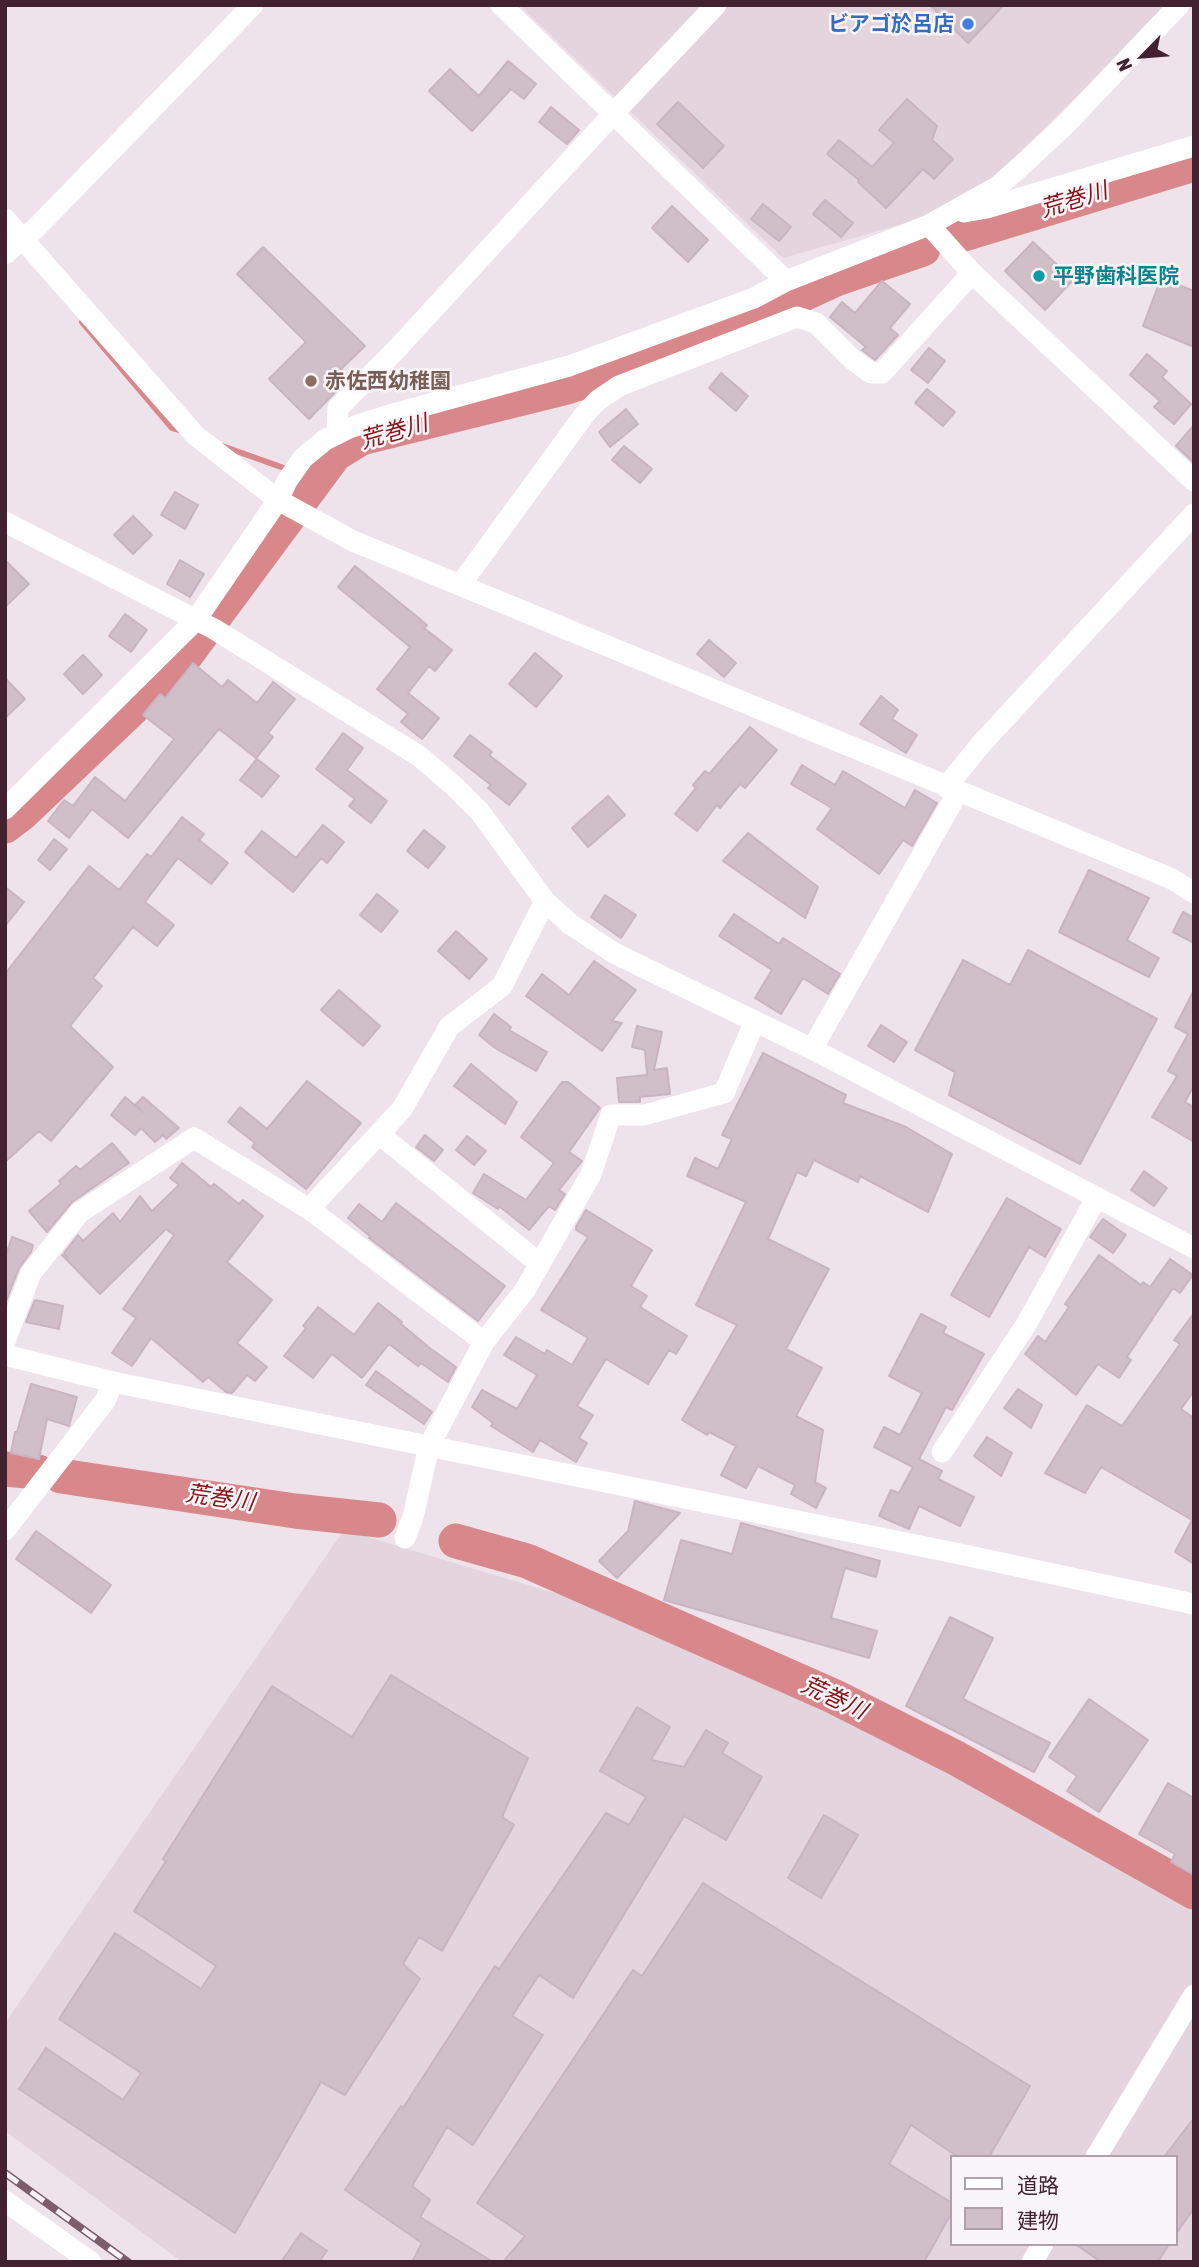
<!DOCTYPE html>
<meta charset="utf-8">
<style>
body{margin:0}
#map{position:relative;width:1199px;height:2267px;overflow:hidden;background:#eee3ea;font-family:"Asap Condensed","Noto Sans JP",sans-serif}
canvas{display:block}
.frame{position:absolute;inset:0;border:7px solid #422130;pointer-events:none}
.legend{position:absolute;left:950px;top:2155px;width:228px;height:91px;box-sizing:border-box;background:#faf5f9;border:2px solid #b0a0a9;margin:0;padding:9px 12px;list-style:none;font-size:21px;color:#422130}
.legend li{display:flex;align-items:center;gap:14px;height:35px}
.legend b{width:35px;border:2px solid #b0a0a9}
.north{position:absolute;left:1108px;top:21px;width:70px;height:70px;-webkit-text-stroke:5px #faf5f9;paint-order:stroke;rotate:245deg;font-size:19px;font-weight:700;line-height:28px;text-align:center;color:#422130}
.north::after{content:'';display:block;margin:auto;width:24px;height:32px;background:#422130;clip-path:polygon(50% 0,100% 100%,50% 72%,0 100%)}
</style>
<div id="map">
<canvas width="1199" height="2267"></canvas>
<div class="frame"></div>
<ul class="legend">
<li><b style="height:9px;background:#fff"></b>道路</li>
<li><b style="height:19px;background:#d0bfc9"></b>建物</li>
</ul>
<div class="north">N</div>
</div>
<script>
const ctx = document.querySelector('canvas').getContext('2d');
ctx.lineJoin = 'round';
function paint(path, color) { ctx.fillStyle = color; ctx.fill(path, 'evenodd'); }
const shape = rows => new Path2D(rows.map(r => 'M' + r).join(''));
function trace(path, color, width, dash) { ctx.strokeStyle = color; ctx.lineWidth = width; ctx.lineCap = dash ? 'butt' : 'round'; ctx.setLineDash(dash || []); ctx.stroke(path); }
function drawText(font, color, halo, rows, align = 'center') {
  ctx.font = font + ' "Asap Condensed","Noto Sans JP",sans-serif'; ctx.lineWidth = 5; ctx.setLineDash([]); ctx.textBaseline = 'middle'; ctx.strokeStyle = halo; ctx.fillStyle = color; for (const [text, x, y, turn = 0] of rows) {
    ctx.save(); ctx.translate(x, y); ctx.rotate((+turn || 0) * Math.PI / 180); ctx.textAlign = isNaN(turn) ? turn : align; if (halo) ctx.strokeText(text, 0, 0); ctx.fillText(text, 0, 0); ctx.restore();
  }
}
paint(shape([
 [519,5,1169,5,998,174,938,214,783,258],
 [344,1530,655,1623,1194,1894,1194,2262,182,2262,5,2131,5,2023],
 [952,2157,1176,2157,1176,2244,952,2244]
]), '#e3d4dd');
trace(shape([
 [82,322,172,428,182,431],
 [222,446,315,479]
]), '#d8878a', 6);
trace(shape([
 [954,237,1194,164],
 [5,826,22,813,180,663,335,454,361,438,567,387,694,345,836,279,923,249],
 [5,1469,38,1472],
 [61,1476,295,1511,379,1520],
 [456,1541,527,1561,833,1696,956,1758,1194,1892]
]), '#d8878a', 35);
const building = shape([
 [930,5,1004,5,968,43,930,5],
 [508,61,536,84,524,99,511,89,472,131,429,91,450,69,479,96,508,61],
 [907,99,937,126,932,140,953,159,934,179,923,169,886,208,858,182,859,180,827,154,839,140,872,167,894,143,879,130,907,99],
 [678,102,724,146,703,168,657,124,678,102],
 [551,107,579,130,567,144,539,122,551,107],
 [825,200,853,223,841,237,813,214,825,200],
 [763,204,791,227,779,241,751,219,763,204],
 [672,206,708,240,688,262,652,228,672,206],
 [1033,242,1073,280,1045,310,1005,271,1033,242],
 [263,247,365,346,341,369,349,378,309,419,269,379,306,342,237,274,263,247],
 [1161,278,1194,291,1194,347,1143,326,1161,278],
 [882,281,910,304,890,328,898,335,875,360,862,350,866,347,830,317,842,302,855,313,882,281],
 [929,348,945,361,928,383,911,370,929,348],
 [1147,354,1167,371,1162,377,1191,404,1174,424,1154,407,1160,401,1130,375,1147,354],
 [721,373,748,396,736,411,709,388,721,373],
 [927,389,955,412,943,426,915,403,927,389],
 [626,409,638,424,610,447,599,432,626,409],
 [1194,425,1194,463,1176,446,1194,425],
 [624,446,652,469,640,483,612,460,624,446],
 [175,492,198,505,185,529,161,515,175,492],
 [133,516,152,535,133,554,114,535,133,516],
 [5,560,29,584,5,607,5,560],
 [180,560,204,574,190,597,167,584,180,560],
 [355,566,427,625,424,628,452,650,435,671,429,666,408,693,439,718,422,739,401,722,408,714,377,689,410,647,338,587,355,566],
 [125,614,147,630,131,652,109,636,125,614],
 [709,640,736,663,724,677,697,654,709,640],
 [535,653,562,676,536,707,509,684,535,653],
 [83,655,102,675,83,694,64,674,83,655],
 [193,663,222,687,228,680,257,703,273,682,295,699,268,733,273,737,256,758,219,729,128,838,92,809,69,838,48,821,64,800,73,806,95,777,125,801,174,739,143,715,160,694,165,698,193,663],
 [5,678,25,699,5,718,5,678],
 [881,696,898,710,892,719,917,735,906,753,860,724,881,696],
 [750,727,777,750,745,788,740,784,720,808,717,805,697,831,675,814,696,788,693,785,705,771,709,774,750,727],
 [343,733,363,748,347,770,387,801,371,823,349,806,355,799,316,769,343,733],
 [470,735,492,752,489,755,526,784,509,805,488,788,491,785,454,756,470,735],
 [257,759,279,776,262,797,240,780,257,759],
 [802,765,835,785,843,771,905,808,915,790,937,803,912,846,903,840,879,874,817,829,832,808,791,784,802,765],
 [608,796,625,815,588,847,572,828,608,796],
 [182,817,204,834,199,840,228,863,211,884,178,858,145,902,174,925,157,946,133,927,93,978,102,986,70,1026,113,1067,51,1141,39,1131,5,1162,5,974,89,866,119,890,147,854,151,857,182,817],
 [323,825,344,842,327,863,321,858,293,892,245,852,262,831,296,858,323,825],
 [424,830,445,847,428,868,407,851,424,830],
 [748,833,818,887,805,918,723,861,748,833],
 [54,839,67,849,50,870,38,860,54,839],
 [1089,870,1149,898,1127,940,1159,958,1149,977,1059,932,1089,870],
 [5,887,24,902,5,926,5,887],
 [377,894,398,911,381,932,360,915,377,894],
 [605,895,636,915,621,938,591,917,605,895],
 [1183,912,1194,918,1194,943,1173,932,1183,912],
 [734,914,779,944,783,938,840,974,828,994,803,978,781,1014,755,998,772,970,719,936,734,914],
 [456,931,487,959,469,979,438,951,456,931],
 [1028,950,1157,1019,1080,1164,949,1095,955,1072,915,1050,963,960,1010,985,1028,950],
 [594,961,636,990,612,1021,622,1023,602,1051,526,996,542,974,569,995,594,961],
 [339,990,380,1026,363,1046,321,1010,339,990],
 [1194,990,1194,1085,1185,1102,1194,1107,1194,1142,1152,1117,1177,1076,1168,1071,1188,1034,1175,1027,1194,990],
 [494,1014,511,1027,509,1030,547,1052,536,1071,495,1048,479,1035,494,1014],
 [881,1025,907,1042,894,1062,868,1046,881,1025],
 [637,1026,662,1032,654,1070,667,1068,670,1094,640,1097,640,1102,619,1102,617,1078,647,1075,645,1050,632,1047,637,1026],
 [763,1053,846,1095,843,1103,906,1127,952,1154,928,1212,860,1176,858,1182,814,1160,806,1176,797,1172,768,1239,829,1269,786,1349,822,1368,796,1416,823,1430,815,1482,826,1488,816,1508,791,1494,795,1485,758,1466,746,1488,721,1475,736,1446,709,1432,707,1435,682,1420,737,1325,696,1305,746,1202,687,1176,695,1158,718,1169,732,1139,722,1135,763,1053],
 [471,1064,517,1102,505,1124,454,1086,471,1064],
 [307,1081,361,1123,306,1189,252,1147,255,1143,228,1122,240,1107,267,1129,307,1081],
 [562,1082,568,1082,600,1108,569,1152,582,1161,559,1190,565,1194,555,1210,549,1206,529,1230,499,1206,498,1209,473,1193,484,1174,526,1200,554,1163,521,1137,562,1082],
 [125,1097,143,1112,136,1104,143,1097,179,1128,166,1139,163,1135,155,1142,141,1128,135,1135,111,1115,125,1097],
 [425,1135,443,1150,434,1161,416,1147,425,1135],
 [467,1136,486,1151,474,1165,456,1150,467,1136],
 [112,1143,129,1163,72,1202,47,1232,29,1211,61,1184,59,1181,76,1166,80,1170,112,1143],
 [182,1163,211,1187,214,1184,239,1204,243,1200,263,1216,227,1262,272,1300,237,1343,267,1367,255,1381,247,1375,232,1393,226,1392,208,1377,203,1382,151,1338,132,1366,112,1353,136,1318,123,1309,174,1235,166,1229,100,1294,62,1255,68,1257,64,1253,78,1235,83,1241,113,1213,120,1222,140,1196,152,1211,179,1185,170,1178,182,1163],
 [1144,1171,1167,1188,1154,1206,1131,1190,1144,1171],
 [1007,1198,1061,1229,1045,1257,1029,1247,989,1317,951,1295,1007,1198],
 [396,1203,505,1286,478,1321,369,1238,371,1237,348,1218,359,1204,382,1222,396,1203],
 [586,1210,652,1250,631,1286,647,1296,640,1307,687,1336,676,1354,669,1350,648,1384,606,1359,577,1406,593,1415,579,1438,587,1443,576,1462,540,1440,533,1452,491,1426,493,1423,472,1407,482,1390,517,1409,537,1375,504,1355,516,1337,545,1354,547,1350,572,1365,588,1338,541,1310,588,1237,576,1230,576,1227,586,1210],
 [1103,1219,1126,1235,1113,1253,1090,1237,1103,1219],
 [12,1237,33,1245,31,1252,19,1268,5,1304,5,1258,12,1237],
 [1099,1255,1141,1285,1143,1282,1150,1287,1170,1259,1193,1275,1180,1293,1173,1288,1127,1357,1131,1360,1119,1378,1098,1364,1076,1395,1025,1354,1038,1336,1045,1342,1069,1307,1065,1304,1099,1255],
 [35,1300,63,1306,59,1329,26,1322,35,1300],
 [378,1303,402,1322,401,1324,431,1349,456,1367,448,1382,421,1363,418,1366,389,1344,362,1378,332,1354,313,1378,284,1356,306,1328,303,1326,318,1307,354,1335,378,1303],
 [1194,1313,1194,1391,1181,1409,1194,1418,1194,1564,1175,1552,1192,1520,1101,1467,1085,1493,1045,1473,1087,1405,1122,1426,1180,1344,1174,1340,1194,1313],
 [921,1314,946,1327,943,1333,984,1354,952,1410,946,1407,919,1459,942,1471,938,1479,974,1497,960,1526,919,1506,909,1529,879,1516,891,1490,899,1493,913,1467,874,1447,884,1427,900,1435,922,1393,889,1376,921,1314],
 [376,1371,432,1412,424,1424,366,1385,376,1371],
 [31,1384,77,1397,69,1426,47,1419,39,1459,11,1453,15,1432,17,1432,31,1384],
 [1018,1389,1042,1405,1031,1428,1004,1408,1018,1389],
 [987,1437,1012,1453,1001,1476,974,1456,987,1437],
 [635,1501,680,1513,617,1578,599,1561,628,1531,635,1501],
 [741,1523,880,1561,876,1577,845,1568,831,1618,877,1631,869,1658,664,1600,681,1540,732,1554,741,1523],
 [36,1531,111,1585,91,1613,16,1559,36,1531],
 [950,1617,993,1638,963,1699,1050,1743,1034,1772,906,1706,950,1617],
 [391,1675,528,1758,502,1817,514,1825,442,1951,419,1937,403,1964,420,1979,345,2095,321,2082,235,2233,19,2089,46,2048,123,2100,141,2073,59,2019,115,1933,201,1989,216,1966,134,1911,166,1861,163,1859,272,1686,352,1737,391,1675],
 [1089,1699,1148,1740,1099,1812,1067,1791,1077,1776,1049,1757,1089,1699],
 [637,1707,670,1727,651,1760,684,1767,706,1730,728,1743,722,1753,762,1777,726,1840,684,1816,573,1998,539,1975,512,2016,543,2035,473,2145,447,2127,412,2186,430,2200,420,2217,493,2262,412,2262,422,2243,345,2190,401,2106,403,2108,495,1966,499,1969,606,1813,629,1825,646,1797,600,1771,637,1707],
 [1168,1783,1194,1798,1194,1875,1171,1862,1175,1854,1139,1834,1168,1783],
 [824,1815,858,1835,821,1898,788,1878,824,1815],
 [703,1883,1030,2086,989,2157,958,2157,911,2125,889,2164,952,2203,952,2212,924,2262,503,2262,525,2236,477,2203,633,1970,642,1976,703,1883],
 [1194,2118,1194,2208,1176,2234,1176,2157,1164,2157,1194,2118],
 [301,2233,327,2251,319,2262,281,2262,301,2233],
 [1075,2244,1169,2244,1158,2262,1101,2262,1075,2244]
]);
paint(building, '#d0bfc9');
trace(building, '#c9b5c1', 2);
trace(shape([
 [501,5,786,281],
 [964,212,987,208,1194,146],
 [5,219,195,435,278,500,353,541,1172,879,1194,893],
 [929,225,972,273,1194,481],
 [5,254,36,228,253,5],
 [337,434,338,408,393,353,613,114,716,5],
 [5,522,214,629,419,756,454,786,480,812,545,901,570,924,614,953,812,1049,1194,1248],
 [460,585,585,414,597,401,619,386,797,317,816,323,852,359,871,373,882,373,972,273],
 [946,787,982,743,1194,514],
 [5,809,195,621,278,500,287,481,303,458,325,440,349,428,386,416,569,366,754,298,786,281,929,225,997,187,1021,166,1066,124,1179,5],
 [812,1049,958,792],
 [379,1134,540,1264],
 [309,1209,484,1342],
 [5,1341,31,1273,79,1213,194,1138,309,1209,402,1109,449,1027,502,986,545,901],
 [942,1452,1027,1323,1097,1197],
 [5,1530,105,1401,113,1382],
 [405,1538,413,1517,429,1446,484,1342,525,1290,591,1174,611,1115,644,1115,724,1093,755,1021],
 [1096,2157,1194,1995],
 [5,2201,91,2262],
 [1032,2262,1043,2244]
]), '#fff', 21);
trace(shape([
 [5,1355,113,1382,955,1553,1194,1604]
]), '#fff', 21);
const rail = shape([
 [5,2173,128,2262]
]);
trace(rail, '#7d5c6b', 8);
trace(rail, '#faf5f9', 5, [16]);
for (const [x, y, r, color] of [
 [968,24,7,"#3f7fe0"],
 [1039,276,7,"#0f9aa8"],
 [311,381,7,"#8d6e63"]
]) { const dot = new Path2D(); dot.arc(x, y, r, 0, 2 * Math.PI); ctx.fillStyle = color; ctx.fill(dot); trace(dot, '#faf5f9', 2.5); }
drawText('bold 21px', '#366cbe', '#faf5f9', [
 ["ビアゴ於呂店",954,24]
], 'right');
drawText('bold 21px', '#0d838f', '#faf5f9', [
 ["平野歯科医院",1053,276]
], 'left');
drawText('bold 21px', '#785e54', '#faf5f9', [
 ["赤佐西幼稚園",325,381]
], 'left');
drawText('italic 23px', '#841417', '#faf5f9', [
 ["荒巻川",1074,200,-17],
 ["荒巻川",394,432,-16],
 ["荒巻川",220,1498,8],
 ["荒巻川",834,1698,25]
]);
</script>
